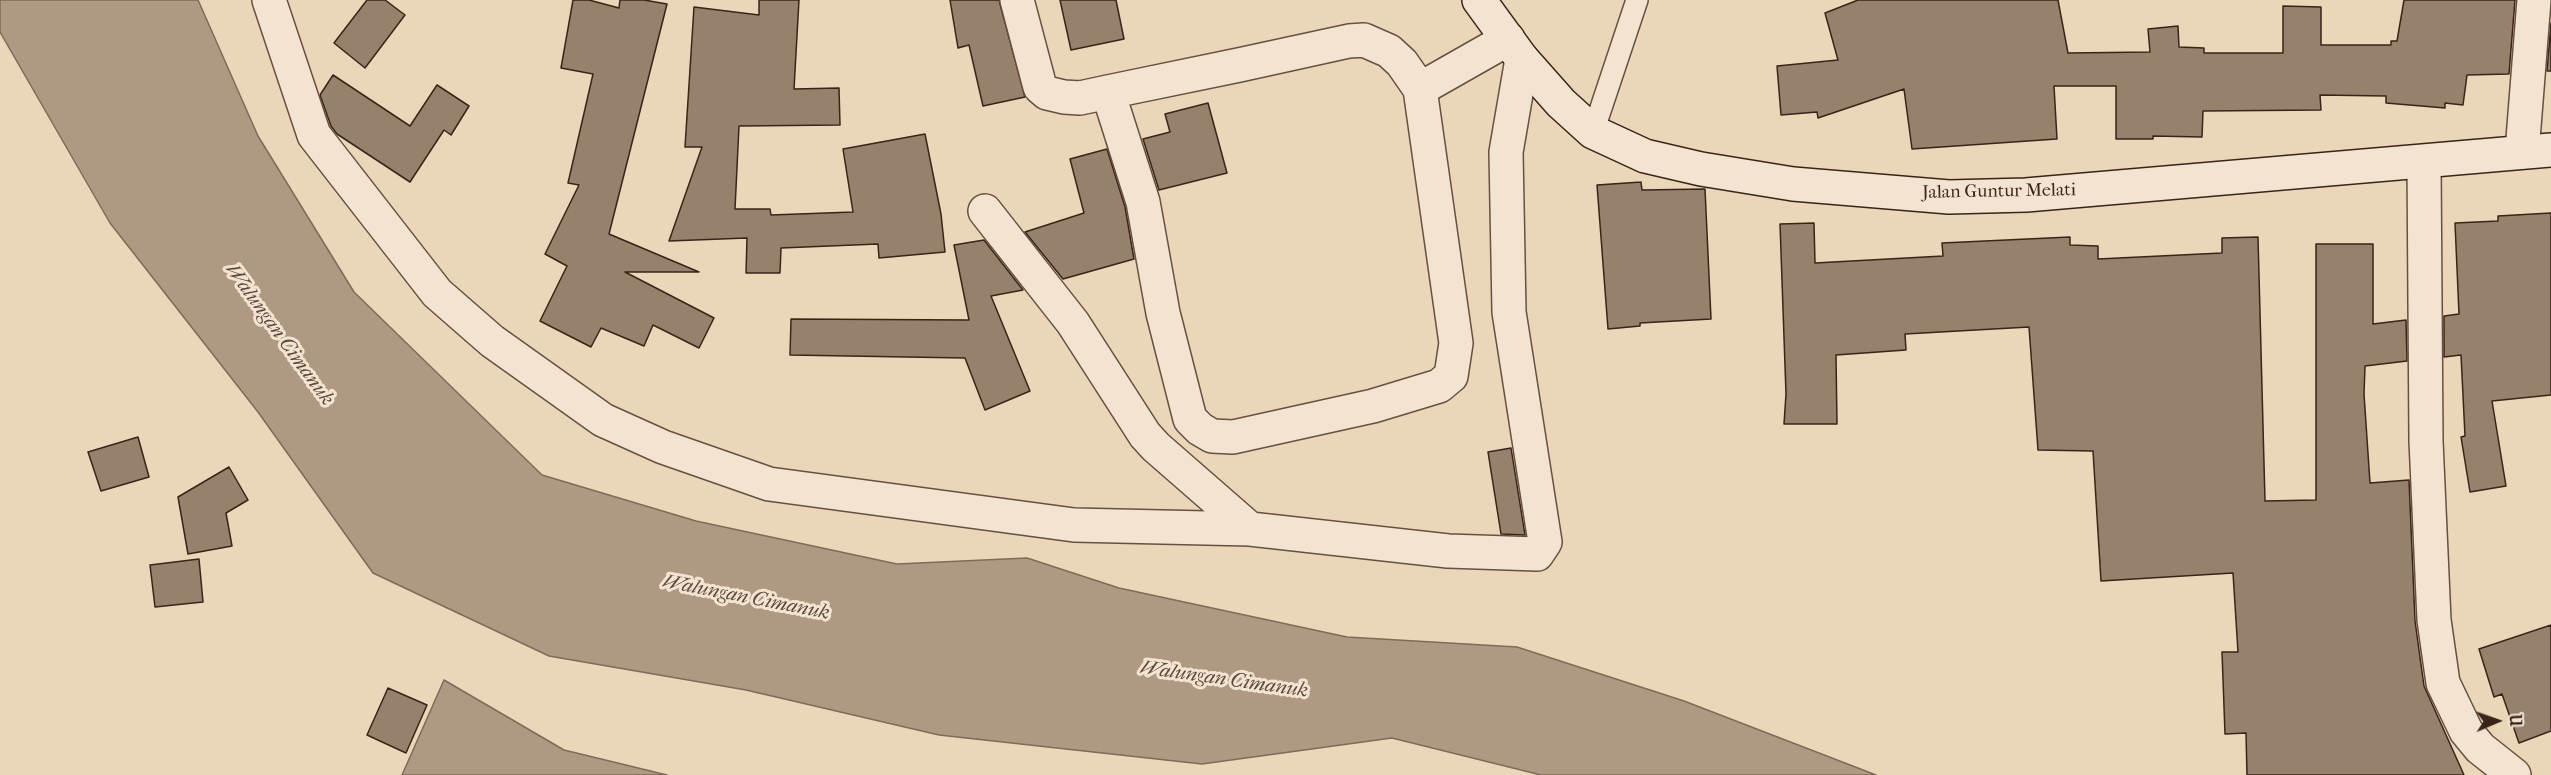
<!DOCTYPE html>
<style>
body{margin:0}
#map{position:relative;width:2551px;height:775px;overflow:hidden;background:#ecd6b9;font-family:"IM FELL French Canon",serif}
canvas{display:block}
.north{position:absolute;left:2467px;top:691px;width:60px;height:60px;-webkit-text-stroke:4px #f3e4d2;paint-order:stroke;rotate:88deg;font-size:16px;font-weight:700;line-height:24px;text-align:center;color:#392419}
.north::after{content:'';display:block;margin:auto;width:21px;height:27px;background:#392419;clip-path:polygon(50% 0,100% 100%,50% 72%,0 100%)}
</style>
<div id="map">
<canvas width="2551" height="775"></canvas>
<div class="north">U</div>
</div>
<script>
const ctx = document.querySelector('canvas').getContext('2d');
ctx.lineJoin = 'round';
function paint(path, color) { ctx.fillStyle = color; ctx.fill(path, 'evenodd'); }
const shape = rows => new Path2D(rows.map(r => 'M' + r).join(''));
function trace(path, color, width, dash) { ctx.strokeStyle = color; ctx.lineWidth = width; ctx.lineCap = dash ? 'butt' : 'round'; ctx.setLineDash(dash || []); ctx.stroke(path); }
function drawText(font, color, halo, rows, align = 'center') {
  ctx.font = font + ' "IM FELL French Canon",serif'; ctx.lineWidth = 6; ctx.setLineDash([]); ctx.textBaseline = 'middle'; ctx.strokeStyle = halo; ctx.fillStyle = color; for (const [text, x, y, turn = 0] of rows) {
    ctx.save(); ctx.translate(x, y); ctx.rotate((+turn || 0) * Math.PI / 180); ctx.textAlign = isNaN(turn) ? turn : align; if (halo) ctx.strokeText(text, 0, 0); ctx.fillText(text, 0, 0); ctx.restore();
  }
}
const water = shape([
 [0,0,198,0,258,136,354,292,542,475,696,521,897,564,1027,558,1119,588,1347,637,1517,647,1684,701,1876,775,1541,775,1392,738,1202,764,939,735,746,690,549,656,373,573,258,412,110,223,0,32,0,0],
 [444,680,564,750,667,775,402,775,444,680]
]);
paint(water, '#af9983');
trace(water, '#806a59', 1.5);
const building = shape([
 [367,0,385,0,405,15,365,68,334,43,367,0],
 [573,0,589,0,619,8,620,0,644,0,667,4,609,234,699,272,625,272,714,318,699,348,653,325,644,346,601,328,591,347,540,321,567,266,545,254,579,185,568,183,593,74,561,68,573,0],
 [759,0,799,0,794,89,839,88,840,125,739,126,735,209,770,209,771,215,853,212,843,149,925,134,941,214,945,252,879,258,878,244,781,248,780,273,746,273,747,238,669,241,702,147,685,147,694,7,759,15,759,0],
 [950,0,999,0,1025,97,983,106,969,45,958,48,950,0],
 [1060,0,1116,0,1124,39,1071,50,1060,0],
 [1858,0,2058,0,2068,53,2150,52,2148,29,2178,26,2179,47,2204,48,2204,53,2283,53,2283,6,2321,7,2321,45,2391,45,2391,41,2397,41,2404,0,2515,0,2509,74,2467,75,2463,105,2445,103,2445,108,2386,103,2386,96,2320,95,2321,110,2203,111,2202,137,2153,136,2153,139,2116,139,2116,86,2054,86,2057,139,1912,149,1904,89,1818,118,1817,112,1781,115,1777,66,1838,60,1825,13,1858,0],
 [2551,23,2551,71,2547,71,2551,23],
 [333,75,410,126,437,85,469,106,451,135,444,130,410,182,337,134,331,126,320,95,333,75],
 [1208,103,1227,173,1159,190,1143,139,1170,132,1165,114,1208,103],
 [1107,149,1125,207,1134,259,1063,279,1025,232,1084,213,1070,159,1107,149],
 [1641,182,1642,190,1705,189,1711,319,1640,323,1640,326,1608,329,1597,185,1641,182],
 [2551,213,2551,395,2492,401,2506,486,2470,492,2461,437,2465,436,2461,355,2444,357,2444,316,2459,314,2455,223,2498,221,2498,216,2551,213],
 [1814,223,1815,263,1943,256,1942,243,2070,237,2070,245,2098,246,2098,259,2222,253,2222,238,2258,237,2265,501,2316,500,2316,244,2373,244,2373,324,2406,320,2407,361,2365,366,2364,394,2370,483,2409,480,2415,621,2424,686,2464,775,2247,775,2246,733,2225,734,2222,652,2238,652,2233,573,2101,581,2093,451,2038,450,2029,327,1905,334,1906,350,1836,355,1837,424,1784,424,1786,394,1780,224,1814,223],
 [984,240,1023,290,991,296,1030,391,985,410,965,358,790,355,791,319,969,320,954,245,984,240],
 [138,437,149,477,101,491,88,452,138,437],
 [1511,448,1525,535,1501,534,1488,452,1511,448],
 [229,467,248,500,226,513,232,546,188,554,178,497,229,467],
 [199,559,203,602,155,607,150,565,199,559],
 [2551,625,2551,731,2519,743,2502,694,2494,697,2479,649,2551,625],
 [388,688,427,705,406,753,367,735,388,688]
]);
paint(building, '#96816c');
trace(building, '#392419', 1.5);
const lane = shape([
 [1593,132,1637,0]
]);
const street = shape([
 [269,0,314,135,437,293,492,341,603,420,663,447,769,484,1074,525,1250,529,1448,551,1537,554,1545,542,1509,312,1506,152,1522,59],
 [1017,0,1040,87,1047,93,1064,97,1080,98,1108,92,1239,65,1349,41,1364,40,1389,51,1402,63,1420,89,1456,343,1451,376,1439,386,1373,406,1233,437,1212,436,1200,429,1190,419,1163,313,1143,202,1108,92],
 [1420,89,1508,39],
 [2522,152,2534,0],
 [2424,162,2426,441,2434,620,2443,683,2466,731,2480,748,2514,775],
 [985,211,1073,323,1145,435,1156,447,1250,529]
]);
const secondary = shape([
 [1479,0,1522,59,1561,103,1593,132,1645,156,1701,169,1793,184,1949,197,2026,195,2551,150]
]);
trace(lane, '#665041', 24);
trace(street, '#665041', 36);
trace(secondary, '#392419', 36);
trace(lane, '#f3e4d2', 21);
trace(street, '#f3e4d2', 33);
trace(secondary, '#f3e4d2', 33);
drawText('18px', '#392419', '#f3e4d2', [
 ["Jalan Guntur Melati",1999,192,-1]
]);
drawText('italic 20px', '#5c4739', '#f3e4d2', [
 ["Walungan Cimanuk",279,335,54],
 ["Walungan Cimanuk",746,598,11],
 ["Walungan Cimanuk",1224,680,8]
]);
</script>
